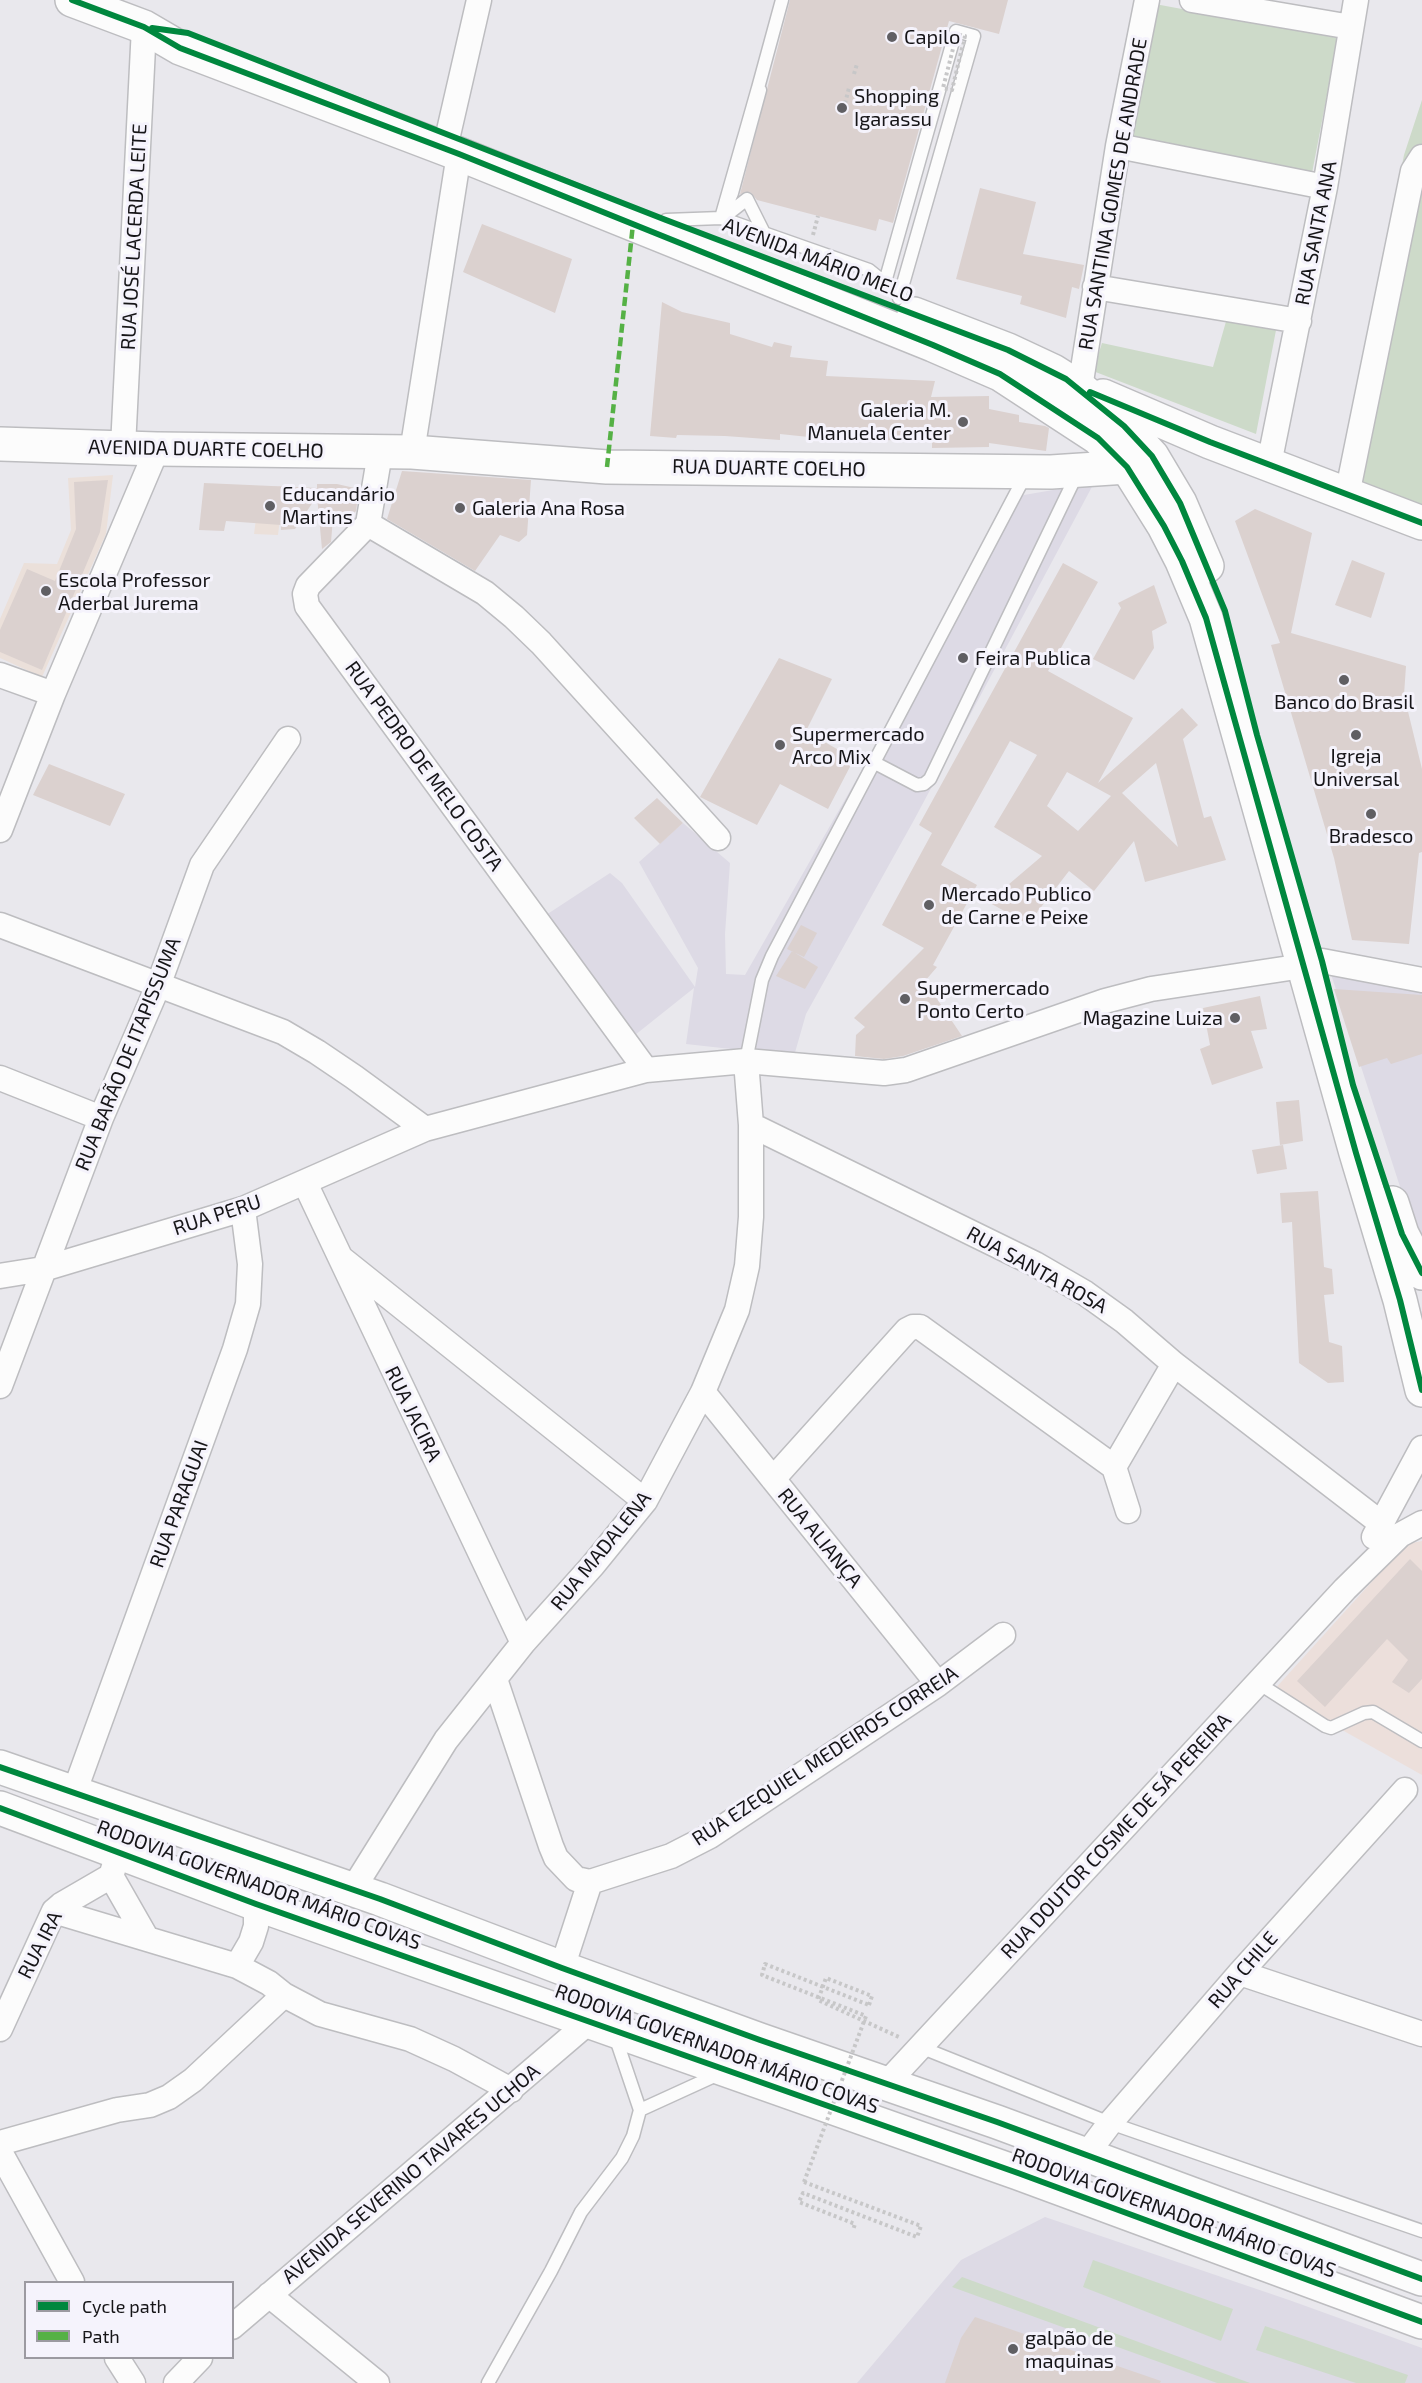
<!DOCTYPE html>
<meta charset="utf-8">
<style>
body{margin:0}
#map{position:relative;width:1422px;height:2383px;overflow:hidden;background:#e9e8ed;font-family:"Exo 2",sans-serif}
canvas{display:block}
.legend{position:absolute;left:24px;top:2281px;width:210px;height:78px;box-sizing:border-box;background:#f5f3fc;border:2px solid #9c9aa1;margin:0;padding:8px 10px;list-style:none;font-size:18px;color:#161518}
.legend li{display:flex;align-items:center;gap:12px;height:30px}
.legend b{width:30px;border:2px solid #9c9aa1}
</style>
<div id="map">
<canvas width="1422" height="2383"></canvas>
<ul class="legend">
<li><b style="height:8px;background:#00873e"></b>Cycle path</li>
<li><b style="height:8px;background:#55b145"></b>Path</li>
</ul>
</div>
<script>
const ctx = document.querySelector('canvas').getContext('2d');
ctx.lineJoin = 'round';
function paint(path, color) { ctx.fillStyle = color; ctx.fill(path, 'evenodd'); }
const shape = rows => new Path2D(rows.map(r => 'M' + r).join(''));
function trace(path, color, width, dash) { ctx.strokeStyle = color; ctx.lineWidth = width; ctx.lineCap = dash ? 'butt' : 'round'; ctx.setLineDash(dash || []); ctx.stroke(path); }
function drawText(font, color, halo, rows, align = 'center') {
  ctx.font = font + ' "Exo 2",sans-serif'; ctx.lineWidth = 6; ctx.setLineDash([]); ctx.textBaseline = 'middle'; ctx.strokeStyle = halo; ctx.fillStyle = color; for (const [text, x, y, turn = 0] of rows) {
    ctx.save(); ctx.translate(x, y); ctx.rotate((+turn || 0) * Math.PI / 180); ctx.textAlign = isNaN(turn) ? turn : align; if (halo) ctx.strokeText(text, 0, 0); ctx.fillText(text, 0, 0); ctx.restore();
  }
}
paint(shape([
 [1094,483,914,820,806,1014,794,1056,686,1044,694,988,635,1035,546,915,610,873,622,883,695,987,698,968,639,862,683,823,730,863,725,934,726,974,745,975,1018,496],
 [1329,968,1422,984,1422,1237,1404,1199],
 [1045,2217,1289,2300,1422,2348,1422,2383,857,2383,961,2260]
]), '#dddae5');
paint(shape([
 [113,475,106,534,42,677,0,658,0,619,24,563,57,564,71,530,68,478],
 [284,486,278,535,254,534,260,488]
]), '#ebe0da');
paint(shape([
 [1422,1541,1422,1775,1273,1691,1406,1544]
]), '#ecdfdb');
paint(shape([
 [1155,4,1338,38,1312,173,1129,139],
 [1422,100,1422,507,1340,475,1404,155],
 [1227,318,1277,325,1256,434,1093,371,1102,343,1213,367],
 [1093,2260,1233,2309,1221,2341,1083,2287],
 [962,2277,1250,2383,1217,2383,952,2287],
 [1265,2326,1408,2375,1405,2383,1356,2383,1256,2350]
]), '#cddac9');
paint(shape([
 [790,0,1008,0,999,34,949,21,893,223,879,219,876,231,757,200,750,192,740,194],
 [980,188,1036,202,1023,254,1084,265,1079,289,1072,287,1066,318,1020,304,1022,296,956,279],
 [482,224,572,259,555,313,463,272],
 [662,302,682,312,730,323,730,334,772,347,774,342,792,346,790,357,828,361,826,376,935,381,931,397,989,396,989,409,1019,415,1019,422,1045,426,1049,428,1046,451,989,443,989,447,932,448,932,441,828,439,780,434,780,440,725,436,677,435,676,438,650,436],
 [402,471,531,480,527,535,519,542,500,535,475,571,387,519],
 [108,480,100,532,42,670,0,652,0,630,27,569,55,581,76,529,74,482],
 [204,483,317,488,317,484,337,484,359,489,356,511,348,519,333,518,331,542,322,549,317,496,295,529,281,530,281,525,226,521,224,531,199,530],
 [1255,509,1312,533,1291,633,1406,666,1404,695,1422,769,1422,852,1419,853,1409,944,1352,940,1334,858,1271,645,1280,643,1235,521],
 [1352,560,1385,573,1371,618,1335,605],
 [1063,563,1098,582,1048,671,1133,718,1098,783,1182,708,1198,725,1183,739,1204,818,1211,816,1226,860,1145,882,1134,841,1094,891,1069,871,1028,924,988,902,1042,856,994,827,1037,755,1010,741,941,865,977,885,933,965,937,967,925,981,962,1036,903,1056,884,1059,855,1056,856,1035,865,1027,854,1018,924,948,882,925,932,833,919,825],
 [1156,763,1178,847,1122,793],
 [1067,772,1111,796,1078,831,1047,806],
 [1154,585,1167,623,1152,631,1154,648,1134,680,1093,659,1121,608,1118,603],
 [779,658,832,679,806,731,854,759,828,809,780,784,757,825,700,797],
 [49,764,125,794,110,826,33,795],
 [657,798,683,823,660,844,634,818],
 [801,925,817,933,804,957,787,949],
 [792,951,818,967,805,989,776,976],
 [1334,989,1422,995,1422,1054,1391,1064,1387,1058,1359,1067],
 [1260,996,1267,1029,1251,1031,1263,1068,1212,1085,1200,1049,1210,1045,1203,1008],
 [1299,1100,1303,1141,1280,1145,1276,1102],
 [1283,1145,1287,1169,1257,1174,1252,1150],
 [1318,1191,1324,1267,1332,1269,1334,1294,1324,1295,1329,1342,1342,1346,1344,1382,1328,1383,1299,1363,1292,1222,1282,1223,1280,1193],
 [1410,1559,1422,1571,1422,1679,1409,1693,1392,1682,1408,1660,1387,1639,1325,1707,1297,1681],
 [975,2317,1161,2381,1160,2383,945,2383,961,2338]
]), '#dbd1cf');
const service = shape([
 [758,88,760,90,732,193,721,218,758,88],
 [758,88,782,0],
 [724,217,747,199,764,233],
 [666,220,721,218,869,270,890,287],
 [885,282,955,34,956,31,974,36,899,298],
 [875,763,917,785,924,784,930,779,1077,474],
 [746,1061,762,980,772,956,1025,476],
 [1258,1683,1325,1726,1331,1728,1364,1713,1373,1712,1422,1741],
 [920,2047,1110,2123,1422,2231],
 [640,2110,721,2073],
 [488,2383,551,2271,581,2212,622,2158,633,2136,640,2110,615,2036]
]);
const minor = shape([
 [1192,0,1351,27],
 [448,135,479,0],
 [1118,146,1325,187],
 [1095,287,1299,321],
 [1080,388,1118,146,1147,0],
 [123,447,144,27],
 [412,452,459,154],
 [380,453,368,524,308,586,305,594,307,606,646,1070],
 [1269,464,1325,187,1356,0],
 [1347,495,1413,171,1422,157],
 [368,524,485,593,514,617,541,643,718,838],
 [0,675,53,694],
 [0,830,53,694,157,449],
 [0,925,283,1032,317,1052,354,1077,425,1129],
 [1322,961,1422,980],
 [0,1078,101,1118],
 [751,1125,1035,1264,1085,1293,1124,1321,1174,1364,1382,1524],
 [305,1183,523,1643],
 [342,1259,645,1501],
 [0,1276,43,1269,243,1209,425,1129,646,1070,746,1061,884,1073,906,1070,1105,1001,1151,989,1303,966],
 [0,1386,101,1118,158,986,202,865,288,739],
 [703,1392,938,1684],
 [1114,1467,1174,1364],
 [773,1479,907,1330,913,1327,920,1327,1114,1467,1128,1511],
 [1374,1537,1422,1448],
 [495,1679,551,1846,556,1858,576,1879,590,1882],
 [74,1793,235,1349,248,1304,250,1264,243,1209],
 [111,1876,147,1939],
 [353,1889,446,1740,523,1643,593,1565,645,1501,703,1392,737,1310,747,1266,751,1217,751,1125,746,1061],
 [54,1911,237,1966],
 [562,1968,590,1882,671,1856,710,1836,938,1684,1003,1635],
 [1240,1973,1422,2034],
 [284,1995,320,2014,410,2039,454,2059,511,2090],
 [0,2029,54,1911,61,1905,111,1876,119,1851],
 [886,2084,1345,1589,1400,1535,1422,1523],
 [0,2143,117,2110,150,2105,169,2097,193,2080,284,1995,269,1983,237,1966,251,1942,256,1926,256,1904,268,1860],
 [0,2152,72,2282],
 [1086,2155,1110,2123,1240,1973,1405,1790],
 [269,2295,377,2383],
 [232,2327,590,2021],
 [117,2358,133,2383],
 [176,2383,200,2358]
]);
const secondary = shape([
 [0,444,157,449,412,452,607,467,1051,472,1127,467]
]);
const primary = shape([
 [72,0,144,27,180,48,459,154,933,345,1000,374,1098,438,1127,467,1164,526,1182,561,1206,618,1356,1153,1400,1300,1422,1390],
 [914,314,1008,350,1053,371,1080,388,1124,426,1152,456,1180,503,1207,566],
 [1103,396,1210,442,1422,523],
 [1392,1203,1402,1234,1422,1273]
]);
const trunk = shape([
 [0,1767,380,1899,562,1968,760,2040,997,2122,1422,2279],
 [0,1808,256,1904,1018,2173,1422,2322]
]);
trace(service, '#bdbdc0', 15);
trace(minor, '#bdbdc0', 27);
trace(secondary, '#bdbdc0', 36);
trace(primary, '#bdbdc0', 36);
trace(trunk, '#bdbdc0', 36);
trace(shape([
 [854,74,857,64],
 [842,115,849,88],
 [813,235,818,216],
 [869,2005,872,1996,826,1978,818,2000,901,2038],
 [804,2182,921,2226,917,2237,803,2193,799,2202,855,2224,853,2230]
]), '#c7c7c8', 4, [3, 3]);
trace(service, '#fcfcfc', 12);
trace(minor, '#fcfcfc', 24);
trace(secondary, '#fcfcfc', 33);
trace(primary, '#fcfcfc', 33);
trace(trunk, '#fcfcfc', 33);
trace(shape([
 [945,34,956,37,943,88,952,90,965,36,955,34],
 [804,2182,866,2016,762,1975,765,1964,869,2005]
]), '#c7c7c8', 4, [3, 3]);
trace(shape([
 [607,467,633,224]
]), '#55b145', 4.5, [9, 4.5]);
trace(shape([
 [72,0,144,27,180,48,459,154,933,345,1000,374,1098,438,1127,467,1164,526,1182,561,1206,618,1356,1153,1400,1300,1422,1390],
 [152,28,188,33,666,220,1008,350,1066,379,1124,426,1152,456,1180,503,1225,611,1257,735,1322,961,1353,1085,1402,1234,1422,1273],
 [1090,392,1210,442,1422,523],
 [0,1767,380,1899,562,1968,760,2040,997,2122,1422,2279],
 [0,1808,256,1904,1018,2173,1422,2322]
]), '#00873e', 6);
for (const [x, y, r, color] of [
 [892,37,6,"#605f63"],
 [842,108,6,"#605f63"],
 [963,422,6,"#605f63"],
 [270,506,6,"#605f63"],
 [460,508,6,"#605f63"],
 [46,591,6,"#605f63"],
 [963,658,6,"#605f63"],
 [1344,680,6,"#605f63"],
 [1356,735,6,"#605f63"],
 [780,745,6,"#605f63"],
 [1371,814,6,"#605f63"],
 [929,905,6,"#605f63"],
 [905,999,6,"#605f63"],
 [1235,1018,6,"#605f63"],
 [1013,2349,6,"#605f63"]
]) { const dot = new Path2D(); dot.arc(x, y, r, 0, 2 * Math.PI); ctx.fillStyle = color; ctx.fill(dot); trace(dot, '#f5f3fc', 2); }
drawText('20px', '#161518', '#f5f3fc', [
 ["Capilo",904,37],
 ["Shopping",854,96],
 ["Igarassu",854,119],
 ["Galeria M.",951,410,"right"],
 ["Manuela Center",951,433,"right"],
 ["Educandário",282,494],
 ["Martins",282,517],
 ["Galeria Ana Rosa",472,508],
 ["Escola Professor",58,580],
 ["Aderbal Jurema",58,603],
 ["Feira Publica",975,658],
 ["Banco do Brasil",1344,702,"center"],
 ["Supermercado",792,734],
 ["Arco Mix",792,757],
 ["Igreja",1356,756,"center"],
 ["Universal",1356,779,"center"],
 ["Bradesco",1371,836,"center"],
 ["Mercado Publico",941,894],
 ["de Carne e Peixe",941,917],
 ["Supermercado",917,988],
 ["Ponto Certo",917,1011],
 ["Magazine Luiza",1223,1018,"right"],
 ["galpão de",1025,2338],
 ["maquinas",1025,2361]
], 'left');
drawText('20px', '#161518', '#f5f3fc', [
 ["RUA SANTINA GOMES DE ANDRADE",1113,194,-80],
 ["RUA SANTA ANA",1316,233,-79],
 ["RUA JOSÉ LACERDA LEITE",134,237,-87],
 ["AVENIDA MÁRIO MELO",818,260,21],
 ["AVENIDA DUARTE COELHO",206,449,1],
 ["RUA DUARTE COELHO",769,468,1],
 ["RUA PEDRO DE MELO COSTA",424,766,54],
 ["RUA BARÃO DE ITAPISSUMA",128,1054,-68],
 ["RUA PERU",217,1215,-18],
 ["RUA SANTA ROSA",1037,1270,29],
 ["RUA JACIRA",413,1414,64],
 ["RUA PARAGUAI",179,1504,-70],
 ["RUA ALIANÇA",820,1538,51],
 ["RUA MADALENA",601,1551,-51],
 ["RUA EZEQUIEL MEDEIROS CORREIA",825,1756,-33],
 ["RUA DOUTOR COSME DE SÁ PEREIRA",1116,1836,-47],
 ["RODOVIA GOVERNADOR MÁRIO COVAS",259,1885,20],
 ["RUA IRA",40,1945,-63],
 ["RUA CHILE",1243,1970,-49],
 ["RODOVIA GOVERNADOR MÁRIO COVAS",717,2049,20],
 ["AVENIDA SEVERINO TAVARES UCHOA",411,2174,-40],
 ["RODOVIA GOVERNADOR MÁRIO COVAS",1174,2213,20]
]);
</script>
